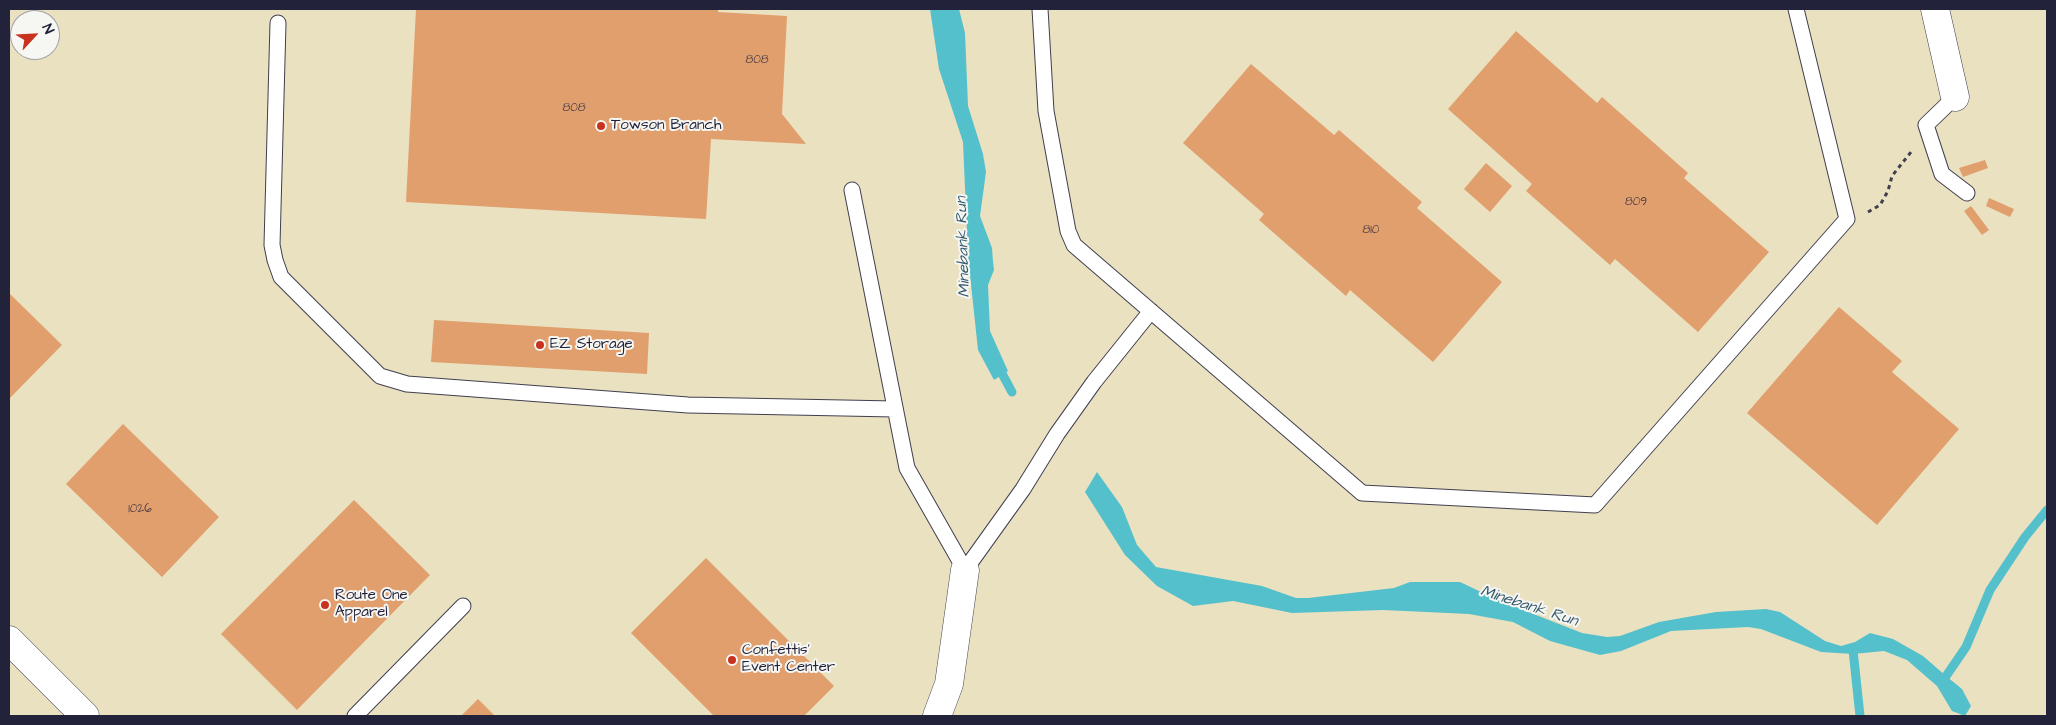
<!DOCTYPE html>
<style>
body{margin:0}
#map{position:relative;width:2056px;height:725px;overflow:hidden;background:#eae1c1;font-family:"Architects Daughter",sans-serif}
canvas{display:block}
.frame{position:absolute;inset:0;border:10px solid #22223b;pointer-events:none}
.north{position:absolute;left:10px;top:10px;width:50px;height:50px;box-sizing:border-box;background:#f6f6f2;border:1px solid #a1a1a9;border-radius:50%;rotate:65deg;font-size:14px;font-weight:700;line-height:20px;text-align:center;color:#22223b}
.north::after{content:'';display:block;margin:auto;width:18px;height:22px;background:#c8321e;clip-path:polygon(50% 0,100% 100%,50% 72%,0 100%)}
</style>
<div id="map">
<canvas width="2056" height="725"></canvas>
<div class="frame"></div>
<div class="north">N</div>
</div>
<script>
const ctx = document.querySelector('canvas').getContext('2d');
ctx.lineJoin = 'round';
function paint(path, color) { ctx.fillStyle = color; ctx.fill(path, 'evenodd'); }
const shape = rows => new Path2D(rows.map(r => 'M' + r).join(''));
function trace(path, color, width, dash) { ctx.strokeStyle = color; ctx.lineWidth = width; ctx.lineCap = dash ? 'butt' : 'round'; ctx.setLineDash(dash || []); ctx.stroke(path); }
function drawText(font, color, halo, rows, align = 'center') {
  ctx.font = font + ' "Architects Daughter",sans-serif'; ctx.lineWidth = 4; ctx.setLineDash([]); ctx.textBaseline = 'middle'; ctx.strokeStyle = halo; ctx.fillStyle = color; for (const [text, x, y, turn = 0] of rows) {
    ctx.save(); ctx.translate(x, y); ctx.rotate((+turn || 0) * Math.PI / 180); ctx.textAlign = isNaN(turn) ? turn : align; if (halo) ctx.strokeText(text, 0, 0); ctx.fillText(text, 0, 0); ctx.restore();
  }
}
paint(shape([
 [930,9,959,9,965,33,968,106,983,154,986,172,980,216,992,248,993,262,994,270,988,285,990,331,1008,371,994,380,978,350,968,256,963,142,939,69],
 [1097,472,1122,507,1137,545,1156,567,1262,586,1296,598,1308,598,1394,588,1410,582,1460,582,1498,600,1582,633,1607,637,1620,636,1659,622,1716,612,1766,609,1780,612,1825,641,1841,646,1855,642,1870,633,1893,639,1923,656,1946,676,1962,689,1971,706,1965,716,1952,711,1937,686,1907,660,1884,651,1853,654,1821,652,1761,629,1748,627,1671,631,1621,651,1600,655,1550,641,1513,622,1469,614,1383,610,1292,613,1233,601,1193,606,1157,586,1125,555,1085,492]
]), '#53c0cc');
trace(shape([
 [997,364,1012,392],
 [1853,650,1860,716],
 [1942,682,1966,647,1990,590,2025,537,2047,510]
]), '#53c0cc', 9);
paint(shape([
 [416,9,718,9,718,12,787,16,782,114,806,144,711,139,706,219,406,202],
 [1516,31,1597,103,1602,97,1688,173,1684,178,1769,252,1698,332,1615,259,1610,265,1526,191,1532,184,1448,109],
 [1251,64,1334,135,1339,130,1422,202,1417,208,1502,282,1433,362,1350,290,1346,296,1259,220,1264,214,1183,143],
 [1985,160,1988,168,1963,177,1959,168],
 [1486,163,1512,186,1490,212,1464,189],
 [1989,198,2014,209,2010,217,1986,206],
 [1971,206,1989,230,1982,235,1964,211],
 [9,293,62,345,9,399],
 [1839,307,1902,361,1892,372,1959,429,1877,525,1747,413],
 [434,320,649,333,647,374,431,362],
 [123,424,219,517,162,577,66,484],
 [354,500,430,575,297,710,221,634],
 [706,558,834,686,804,716,714,716,631,633],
 [478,699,495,716,461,716]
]), '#e09f6d');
const service = shape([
 [1040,9,1046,111,1068,231,1074,245,1362,493,1595,505,1847,219,1796,9],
 [278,23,272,245,275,260,281,277,380,376,407,384,688,405,895,409],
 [1955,97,1926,125,1942,174,1967,193],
 [852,190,907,468,965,570,1023,489,1057,434,1094,382,1151,311],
 [355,716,463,606]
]);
const minor = shape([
 [1935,9,1955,97],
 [937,716,949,684,965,570]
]);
const tertiary = shape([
 [9,640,85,716]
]);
trace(service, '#403f4f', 17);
trace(minor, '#403f4f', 29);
trace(tertiary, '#403f4f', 29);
trace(shape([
 [1868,212,1880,205,1888,191,1892,176,1911,152]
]), '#403f4f', 3, [4, 4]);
trace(service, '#fff', 15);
trace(minor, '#fff', 28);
trace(tertiary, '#fff', 28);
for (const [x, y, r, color] of [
 [601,126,5,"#c8321e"],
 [540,345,5,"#c8321e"],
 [325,605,5,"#c8321e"],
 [732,660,5,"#c8321e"]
]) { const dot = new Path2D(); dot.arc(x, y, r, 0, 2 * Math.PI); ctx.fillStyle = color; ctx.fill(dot); trace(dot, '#f6f6f2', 2); }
drawText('12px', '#524148', null, [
 ["808",757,60],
 ["808",574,108],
 ["809",1636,202],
 ["810",1371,230],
 ["1026",140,509]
]);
drawText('15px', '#22223b', '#f6f6f2', [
 ["Towson Branch",611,126],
 ["EZ Storage",550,345],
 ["Route One",335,596],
 ["Apparel",335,613],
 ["Confettis'",742,651],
 ["Event Center",742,668]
], 'left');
drawText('italic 16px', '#33596e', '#f6f6f2', [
 ["Minebank Run",964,247,-92],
 ["Minebank Run",1529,607,18]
]);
</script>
